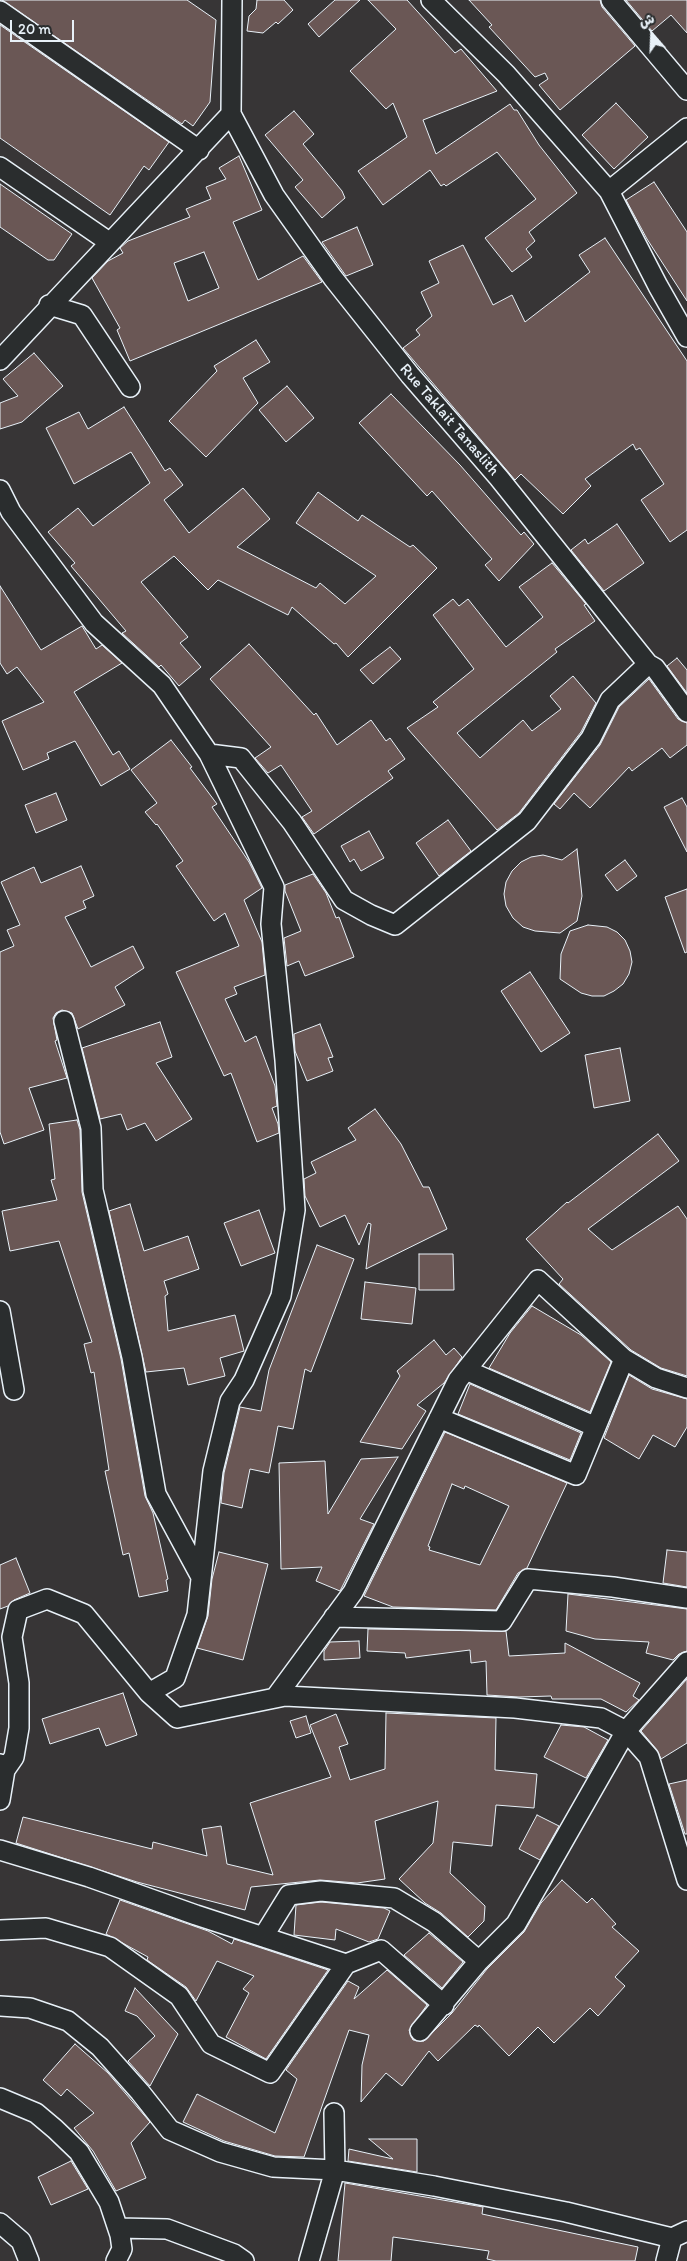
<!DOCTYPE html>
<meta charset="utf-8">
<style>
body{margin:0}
#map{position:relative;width:687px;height:2261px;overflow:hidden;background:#373536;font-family:Itim,"Playpen Sans Arabic",sans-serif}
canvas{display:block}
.north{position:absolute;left:627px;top:10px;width:50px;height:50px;-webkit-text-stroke:4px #2a2d2e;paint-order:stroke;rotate:340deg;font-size:14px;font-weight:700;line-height:20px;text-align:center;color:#e8f1f8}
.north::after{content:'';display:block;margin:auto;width:18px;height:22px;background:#e8f1f8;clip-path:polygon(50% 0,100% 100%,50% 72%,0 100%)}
.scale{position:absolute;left:10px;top:20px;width:64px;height:22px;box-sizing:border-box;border:2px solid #e8f1f8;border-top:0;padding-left:6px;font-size:15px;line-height:18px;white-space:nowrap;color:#e8f1f8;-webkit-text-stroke:4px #2a2d2e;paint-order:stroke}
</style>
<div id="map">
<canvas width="687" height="2261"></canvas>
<div class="north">ش</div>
<div class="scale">20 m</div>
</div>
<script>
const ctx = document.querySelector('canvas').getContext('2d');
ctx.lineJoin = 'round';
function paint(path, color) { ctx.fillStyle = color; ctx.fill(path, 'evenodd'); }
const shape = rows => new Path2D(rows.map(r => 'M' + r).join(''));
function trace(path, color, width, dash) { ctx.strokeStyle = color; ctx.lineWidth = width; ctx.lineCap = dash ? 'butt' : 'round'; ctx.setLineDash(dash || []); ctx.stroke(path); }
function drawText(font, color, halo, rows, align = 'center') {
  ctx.font = font + ' Itim,sans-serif'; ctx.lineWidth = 5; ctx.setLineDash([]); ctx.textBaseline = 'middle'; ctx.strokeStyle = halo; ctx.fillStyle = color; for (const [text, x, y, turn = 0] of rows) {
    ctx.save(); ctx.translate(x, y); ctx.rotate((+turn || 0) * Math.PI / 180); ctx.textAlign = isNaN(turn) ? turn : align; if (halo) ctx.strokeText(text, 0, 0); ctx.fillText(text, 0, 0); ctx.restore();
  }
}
const building = shape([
 [2,0,187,0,216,20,210,102,193,126,185,120,182,124,2,0],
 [257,0,284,0,293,10,278,24,276,22,263,33,247,31,249,16,256,9,257,0],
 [335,0,360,0,319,37,308,24,335,0],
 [368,0,407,0,455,53,461,49,497,91,423,120,436,154,510,104,514,110,517,110,539,145,577,193,529,232,535,241,526,249,532,257,512,272,485,238,536,199,497,152,446,186,444,184,441,186,430,170,383,205,358,171,407,137,393,103,386,109,350,71,396,29,368,0],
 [469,0,600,0,602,7,635,46,560,110,539,85,548,79,545,73,535,77,489,27,492,25,469,0],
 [626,0,687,0,687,33,671,15,652,31,626,0],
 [0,25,169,142,149,170,144,166,110,215,0,138,0,25],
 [616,103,648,137,614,169,582,135,616,103],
 [294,111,314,134,303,144,342,191,345,198,322,218,295,187,303,180,265,135,294,111],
 [239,156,262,210,233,222,258,280,303,256,322,282,130,361,117,330,120,328,92,278,108,261,123,253,120,248,128,241,190,217,186,209,211,199,206,187,226,179,219,168,239,156],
 [204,252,219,288,188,301,174,263,204,252],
 [654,182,687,232,687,301,647,239,626,200,654,182],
 [0,184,72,234,54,260,48,260,0,227,0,184],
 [357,227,373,265,346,276,322,242,357,227],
 [605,238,687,361,687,530,670,542,641,500,664,484,640,448,636,450,633,444,585,479,591,486,563,514,521,474,515,480,403,348,420,335,416,330,432,316,421,292,439,283,429,261,463,245,493,305,512,295,525,322,590,272,579,255,605,238],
 [256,340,270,362,243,378,258,403,206,457,169,421,217,371,214,366,256,340],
 [34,353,63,386,22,422,0,429,0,403,18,396,3,379,34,353],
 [287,386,314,418,286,442,259,410,287,386],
 [391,394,460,465,521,535,524,532,534,544,499,581,485,565,492,559,432,491,427,496,359,423,391,394],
 [124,407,165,471,170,468,183,485,164,500,189,533,243,488,270,519,237,547,316,588,320,583,345,604,376,576,296,523,318,492,358,521,362,515,410,547,413,545,437,568,348,657,336,643,334,644,292,607,288,615,218,580,208,590,174,556,141,582,188,637,180,643,201,667,179,686,161,665,159,667,122,633,126,631,71,566,75,563,48,532,78,508,93,526,150,483,131,452,74,484,46,428,79,412,88,429,124,407],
 [617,524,644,563,604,591,571,550,585,539,588,544,617,524],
 [552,563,586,604,584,605,595,621,555,649,557,652,457,733,480,758,523,720,532,731,561,709,550,696,573,676,596,703,581,732,519,813,497,830,407,728,438,707,433,702,474,669,433,615,453,599,459,606,468,599,506,647,543,617,519,587,552,563],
 [0,586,41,650,82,626,96,649,102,645,122,663,74,692,113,755,119,751,130,769,101,786,75,741,47,753,49,759,23,770,2,721,44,702,17,667,7,674,0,663,0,586],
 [249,644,314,715,316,713,337,745,371,720,386,741,390,738,405,759,388,771,393,778,314,834,302,817,312,811,281,765,268,773,255,758,271,747,210,679,249,644],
 [390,647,401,659,373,684,360,670,390,647],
 [677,658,687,670,687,693,667,666,677,658],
 [649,679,678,719,687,723,687,745,670,758,662,748,632,771,629,767,590,808,574,793,560,809,554,804,600,745,619,707,649,679],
 [171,740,192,767,190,768,217,804,212,807,249,862,262,888,244,900,262,942,265,975,234,987,237,994,225,999,245,1042,256,1036,275,1086,277,1106,272,1108,278,1124,279,1133,257,1142,231,1073,224,1076,176,972,239,946,225,913,214,921,176,866,183,861,157,824,156,825,145,812,157,803,131,770,171,740],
 [56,793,67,820,36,833,25,805,56,793],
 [682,798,687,807,687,852,664,807,682,798],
 [448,820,471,851,439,876,416,843,448,820],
 [369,831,384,858,361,871,354,859,350,862,341,846,369,831],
 [577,849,582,896,577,921,560,933,535,931,523,927,513,918,506,906,504,894,506,882,512,871,521,862,531,857,543,855,562,860,577,849],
 [625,860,637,876,617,891,605,875,625,860],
 [81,866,94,896,83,901,86,908,65,917,91,967,133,946,144,968,115,987,125,1005,78,1029,72,1013,62,1010,56,1013,53,1018,57,1040,55,1041,67,1078,29,1088,44,1130,4,1144,0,1132,0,952,14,946,7,930,20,925,1,882,34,867,41,883,81,866],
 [313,874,326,893,336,918,339,917,354,957,305,976,299,961,287,966,284,938,301,931,285,891,285,885,313,874],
 [687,889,687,952,685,953,665,897,687,889],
 [588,925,607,927,617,932,625,940,630,951,632,962,629,974,623,984,614,991,604,996,592,996,581,993,560,979,561,954,570,931,588,925],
 [530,972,570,1033,541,1052,501,991,530,972],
 [160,1022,172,1057,156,1063,192,1119,156,1141,145,1123,127,1130,121,1114,100,1119,82,1048,160,1022],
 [320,1024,333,1057,328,1058,333,1071,307,1081,295,1051,294,1034,320,1024],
 [620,1048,630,1101,594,1108,585,1055,620,1048],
 [375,1109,401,1144,423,1187,429,1187,447,1229,366,1269,371,1224,368,1223,359,1245,345,1215,320,1227,305,1196,304,1179,316,1173,311,1162,356,1140,348,1128,375,1109],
 [77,1120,80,1130,82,1192,121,1359,145,1496,153,1513,168,1579,166,1580,168,1591,139,1597,129,1553,123,1555,105,1471,109,1470,94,1372,91,1373,84,1344,92,1342,59,1241,10,1251,2,1211,57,1200,51,1180,55,1179,49,1124,77,1120],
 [658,1134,679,1161,588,1229,612,1250,678,1206,687,1219,687,1376,661,1368,631,1350,559,1284,563,1279,526,1239,567,1202,568,1203,658,1134],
 [130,1204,144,1251,188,1236,199,1269,164,1281,168,1294,165,1296,168,1331,235,1315,244,1351,220,1358,225,1376,188,1385,184,1368,146,1372,109,1211,130,1204],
 [259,1210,275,1253,241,1266,224,1223,259,1210],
 [317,1245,354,1259,311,1372,305,1369,293,1429,278,1426,269,1473,250,1469,242,1508,221,1503,224,1473,240,1407,261,1411,269,1370,317,1245],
 [419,1254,453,1254,454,1290,419,1290,419,1254],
 [365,1282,416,1288,412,1324,361,1319,365,1282],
 [532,1306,581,1335,611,1362,590,1412,489,1368,510,1333,532,1306],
 [434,1340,446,1355,454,1348,462,1357,444,1383,417,1405,426,1411,402,1449,360,1442,400,1376,397,1371,434,1340],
 [629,1375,652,1389,687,1399,687,1427,675,1447,653,1435,639,1459,604,1438,629,1375],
 [470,1384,581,1433,570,1460,458,1414,470,1384],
 [445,1432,567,1483,527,1568,518,1573,496,1610,393,1607,364,1596,445,1432],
 [452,1484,464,1489,465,1486,509,1506,480,1565,429,1550,430,1547,428,1546,452,1484],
 [398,1457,360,1519,374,1524,340,1591,316,1581,322,1567,281,1569,279,1463,325,1461,328,1514,361,1459,398,1457],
 [667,1550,687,1552,687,1587,663,1583,667,1550],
 [219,1552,268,1564,243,1660,197,1648,208,1616,212,1579,219,1552],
 [16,1558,30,1593,14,1600,8,1606,0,1609,0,1565,16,1558],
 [568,1594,687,1609,687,1651,679,1654,673,1660,646,1653,649,1642,595,1639,566,1631,568,1594],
 [368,1629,506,1631,509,1656,565,1653,565,1643,640,1683,633,1696,639,1700,626,1712,601,1699,552,1699,551,1696,519,1697,487,1695,486,1661,471,1663,470,1650,406,1658,405,1653,367,1651,368,1629],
 [359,1641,360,1658,324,1660,324,1651,330,1642,359,1641],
 [687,1679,687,1743,661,1759,657,1750,641,1731,687,1679],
 [123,1693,137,1735,106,1746,99,1728,50,1744,42,1719,123,1693],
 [386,1713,496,1718,495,1770,537,1774,534,1808,496,1805,492,1846,453,1842,450,1873,485,1906,484,1921,468,1937,441,1913,425,1903,399,1879,433,1843,438,1801,375,1821,385,1879,357,1883,320,1880,251,1887,245,1910,137,1882,16,1843,23,1817,152,1849,153,1842,207,1856,202,1829,221,1826,227,1864,273,1875,250,1803,331,1777,310,1725,336,1714,348,1744,339,1747,350,1780,385,1769,386,1713],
 [306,1716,311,1733,296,1738,290,1721,306,1716],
 [561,1725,584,1727,608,1740,586,1778,544,1757,561,1725],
 [687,1780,687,1834,685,1834,669,1784,687,1780],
 [537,1815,559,1826,540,1860,519,1849,537,1815],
 [562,1880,587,1903,592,1898,616,1924,612,1927,639,1951,615,1977,625,1986,598,2016,590,2008,554,2043,538,2027,509,2056,479,2025,478,2027,475,2025,438,2061,429,2051,402,2086,386,2073,361,2102,362,2065,369,2035,349,2030,304,2157,275,2156,224,2141,183,2122,197,2094,275,2133,297,2079,286,2070,348,1981,359,1987,354,1999,387,1970,427,2005,409,2030,413,2040,424,2041,452,2013,487,1969,524,1932,541,1903,562,1880],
 [120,1900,208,1931,232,1944,234,1939,328,1970,266,2059,226,2037,249,1993,243,1989,254,1976,217,1961,196,2001,186,1987,147,1960,148,1957,106,1934,120,1900],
 [321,1902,384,1908,390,1911,378,1939,369,1942,336,1929,335,1940,294,1935,296,1905,321,1902],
 [429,1933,463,1962,442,1988,404,1955,429,1933],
 [135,1988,178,2034,150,2086,128,2061,155,2036,137,2016,125,2011,135,1988],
 [75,2044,108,2073,150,2122,131,2143,146,2178,116,2191,93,2151,74,2128,94,2113,67,2089,61,2096,43,2080,75,2044],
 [369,2139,417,2139,417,2172,348,2161,349,2149,393,2159,369,2139],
 [71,2161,88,2189,51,2205,38,2177,71,2161],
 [345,2183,483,2207,482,2214,638,2247,635,2261,496,2261,487,2259,489,2251,393,2237,391,2261,338,2261,345,2183]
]);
paint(building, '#6a5755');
trace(building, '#e8f1f8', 1);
const street = shape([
 [431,0,506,74,609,191,658,286,687,337],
 [611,0,687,90],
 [0,11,199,150],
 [231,114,274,195,333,278,410,375,499,478,648,664,655,668,687,712],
 [0,167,109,242],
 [609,191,687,128],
 [49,305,82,315,130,387],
 [0,360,231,114,232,0],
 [0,490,11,512,94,623,162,685,209,754,274,887,271,924,285,1060,295,1210,281,1296,244,1380,230,1401,213,1471,197,1615,175,1678,149,1693,84,1614,47,1599,18,1610,12,1637,19,1683,19,1728,14,1757,5,1770,0,1764],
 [209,754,241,758,292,822,344,900,371,915,395,925,527,821,591,738,610,700,648,664],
 [64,1021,91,1128,93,1190,132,1357,156,1494,201,1577],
 [0,1311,14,1390],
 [624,1359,656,1378,687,1388],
 [466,1370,596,1427],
 [334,1617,502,1621,528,1579,613,1587,687,1598],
 [149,1693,177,1718,285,1696,515,1708,601,1718,626,1731,649,1757,687,1880],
 [275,1698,353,1592,458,1380,538,1280,624,1359,576,1475,439,1418],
 [0,1800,5,1770],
 [0,1850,89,1877,196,1915,346,1964,270,2073,211,2044,179,1996,110,1947,46,1928,0,1930],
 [263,1937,289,1895,321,1891,394,1898,434,1922,479,1961],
 [346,1964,381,1950,444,2005],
 [0,2006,30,2008,68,2021,100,2047,140,2092,170,2130,220,2152,273,2167,335,2170,434,2186,566,2212,672,2238],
 [420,2031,479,1961,516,1924,626,1731,687,1662],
 [0,2098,36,2113,55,2129,79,2152,109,2202,120,2235,122,2249,116,2261],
 [0,2223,21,2241,29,2261],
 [118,2228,167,2229,234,2254,244,2261],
 [309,2261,335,2170,334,2113],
 [666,2261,672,2238,687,2231]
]);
trace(street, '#e8f1f8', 22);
trace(street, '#2a2d2e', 19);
drawText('16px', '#e8f1f8', '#2a2d2e', [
 ["Rue Taklait Tanaslith",449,420,49]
]);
</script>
